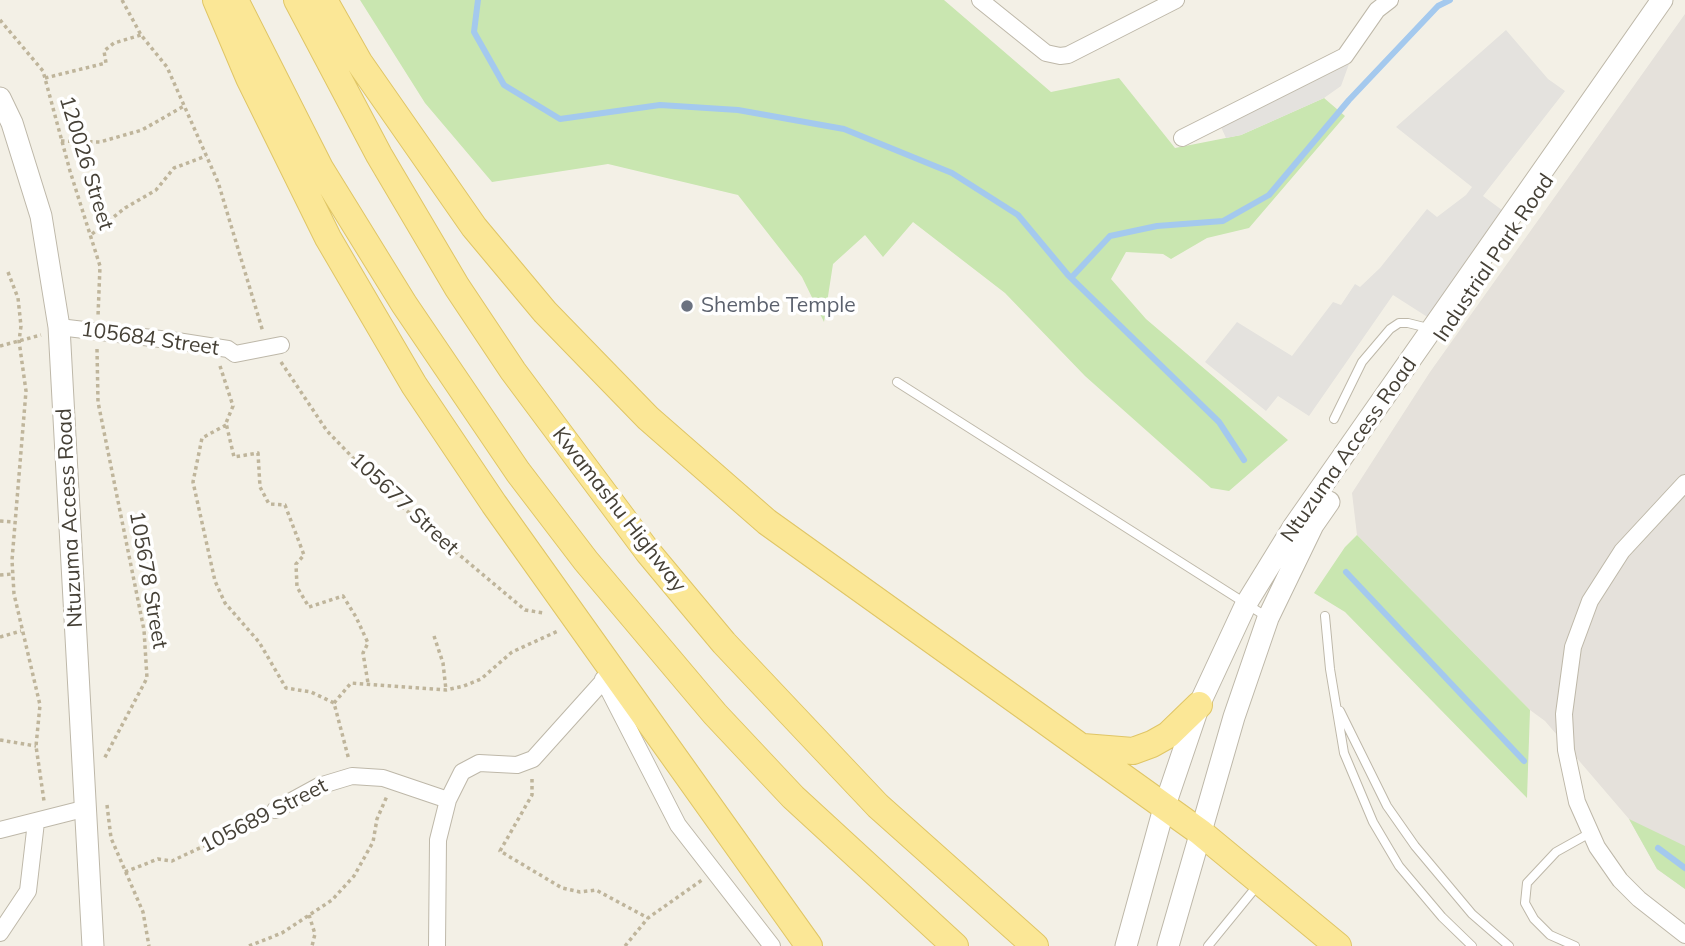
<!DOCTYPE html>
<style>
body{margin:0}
canvas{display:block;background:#f3f0e6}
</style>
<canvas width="1685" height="946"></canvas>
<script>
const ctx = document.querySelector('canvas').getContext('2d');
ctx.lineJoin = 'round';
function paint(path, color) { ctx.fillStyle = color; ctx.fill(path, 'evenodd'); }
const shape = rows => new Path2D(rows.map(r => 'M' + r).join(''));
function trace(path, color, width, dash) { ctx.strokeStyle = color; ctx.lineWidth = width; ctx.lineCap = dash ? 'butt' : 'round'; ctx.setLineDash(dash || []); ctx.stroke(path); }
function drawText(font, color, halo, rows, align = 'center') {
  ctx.font = font + ' Mulish,sans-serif'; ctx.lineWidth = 7; ctx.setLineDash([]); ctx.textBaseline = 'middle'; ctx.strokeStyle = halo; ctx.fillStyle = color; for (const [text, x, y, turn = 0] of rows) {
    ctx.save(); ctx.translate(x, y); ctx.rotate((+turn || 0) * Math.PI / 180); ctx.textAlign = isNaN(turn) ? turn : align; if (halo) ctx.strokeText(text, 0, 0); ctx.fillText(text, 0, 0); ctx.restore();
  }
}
paint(shape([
 [1685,14,1685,889,1657,869,1629,819,1545,721,1530,710,1357,535,1352,493,1430,372]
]), '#e5e1db');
paint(shape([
 [360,0,944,0,1051,92,1119,78,1175,148,1241,135,1324,98,1345,116,1249,228,1207,238,1171,259,1163,254,1126,252,1111,279,1146,319,1288,440,1229,491,1211,488,1085,376,1005,293,913,222,883,257,865,235,833,264,824,322,802,277,738,195,608,164,492,182,425,103],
 [1357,535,1530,710,1527,798,1345,612,1314,593,1345,547],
 [1629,819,1685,846,1685,889,1657,869]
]), '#c9e6b0');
paint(shape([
 [1506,30,1548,79,1565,91,1483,196,1506,213,1429,318,1393,295,1309,416,1278,396,1266,411,1205,362,1237,322,1292,356,1333,302,1341,305,1355,284,1360,287,1380,268,1427,209,1437,217,1466,195,1472,187,1396,127],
 [1349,64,1341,86,1324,98,1241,135,1226,138,1221,127]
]), '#e4e2de');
trace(shape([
 [478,0,474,32,504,85,560,119,660,105,738,110,844,129,952,173,1018,215,1068,275,1219,422,1244,460],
 [1071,278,1110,236,1157,226,1223,221,1269,195,1349,100,1438,6,1450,0],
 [1346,572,1524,761],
 [1658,848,1685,868]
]), '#a4c9ee', 6);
const service = shape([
 [897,382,1267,617],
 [1334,419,1362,362,1390,329,1399,323,1408,323,1444,332],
 [1325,616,1330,669,1344,753,1373,822,1399,866,1442,917,1472,946],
 [1340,711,1387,806,1415,846,1472,914,1509,946],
 [1208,946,1257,886],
 [1575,946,1550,935,1534,919,1525,903,1527,883,1556,852,1590,833]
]);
const minor = shape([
 [980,0,1046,53,1060,56,1068,55,1176,0],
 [1182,138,1345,56,1377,10,1390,0],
 [59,327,177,341,228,349,235,354,281,345],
 [1685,483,1622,551,1590,601,1573,647,1564,714,1566,750,1577,802,1597,847,1620,880,1639,899,1685,935],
 [603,679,678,825,772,946],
 [275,810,319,786,352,776,383,778,448,800],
 [0,830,87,808],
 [0,933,28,891,36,822],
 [437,946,438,840,448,800,462,772,479,763,517,765,533,759,613,670]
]);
const tertiary = shape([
 [0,98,12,123,41,216,59,327,93,946],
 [1126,946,1164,808,1199,705,1246,604,1294,526,1662,0],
 [1168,946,1234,717,1268,618,1313,525,1329,502]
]);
const primary = shape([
 [216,0,249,78,328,238,414,385,494,504,809,946],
 [235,0,320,168,404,304,518,472,586,561,715,714,793,797,955,946],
 [297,0,379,155,457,287,513,371,648,552,724,643,878,806,1035,946],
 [324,0,359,62,474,227,545,312,648,418,767,522,1200,832,1338,946],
 [1083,747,1133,751,1152,744,1168,735,1199,705]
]);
trace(service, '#beb8a9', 10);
trace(minor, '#beb8a9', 18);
trace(tertiary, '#beb8a9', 23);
trace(primary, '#e0c666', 28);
trace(shape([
 [122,0,141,35,167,67,218,182,263,332],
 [0,20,43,71,70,171,100,266,98,316],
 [45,78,106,63,104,51,114,43,141,35],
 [61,141,100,142,142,130,184,106],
 [92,234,125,208,156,190,174,168,206,156],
 [8,272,18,298,21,326,19,341,26,391,12,560,14,594,40,705,36,746,44,801],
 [0,346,41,335],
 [97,349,98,402,144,630,147,678,104,759],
 [281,362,327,431,394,500,525,610,544,613],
 [220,366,233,406,226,423,234,457,258,453,260,487,269,504,285,505,304,555,296,564,297,587,309,607,343,596,356,617,368,643,363,653,368,683],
 [226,425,202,438,193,482,215,581,225,603,259,642,286,688,311,692,334,703,349,760],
 [0,521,14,522],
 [0,575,12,574],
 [434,636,443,663,446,690],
 [0,637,21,631],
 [334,703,351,683,446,690,464,686,481,679,512,652,558,631],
 [0,740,36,746],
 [532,779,532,795,500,851,562,888,580,892,596,890,648,918],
 [107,805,111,838,143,912,149,946],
 [125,872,158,859,172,861,261,819],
 [309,915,315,934,312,946],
 [249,946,282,933,332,900,354,876,373,842,377,819,387,796],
 [625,946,648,918,702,880]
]), '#bfb59b', 3.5, [3.5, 3.5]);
trace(service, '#fff', 8);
trace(minor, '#fff', 16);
trace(tertiary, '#fff', 21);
trace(primary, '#fbe796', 26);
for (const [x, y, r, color] of [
 [687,306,7,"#6b7280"]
]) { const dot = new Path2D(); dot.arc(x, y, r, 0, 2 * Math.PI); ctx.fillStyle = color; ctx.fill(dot); trace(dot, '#fff', 2.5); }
drawText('21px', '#454036', '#fff', [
 ["120026 Street",86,163,73],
 ["Industrial Park Road",1494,258,-56],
 ["105684 Street",150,339,8],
 ["Ntuzuma Access Road",1349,450,-55],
 ["105677 Street",404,504,43],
 ["Kwamashu Highway",619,510,52],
 ["Ntuzuma Access Road",70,518,-93],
 ["105678 Street",148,580,80],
 ["105689 Street",264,816,-27]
]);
drawText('21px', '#5b616d', '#fff', [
 ["Shembe Temple",701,306]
], 'left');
</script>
